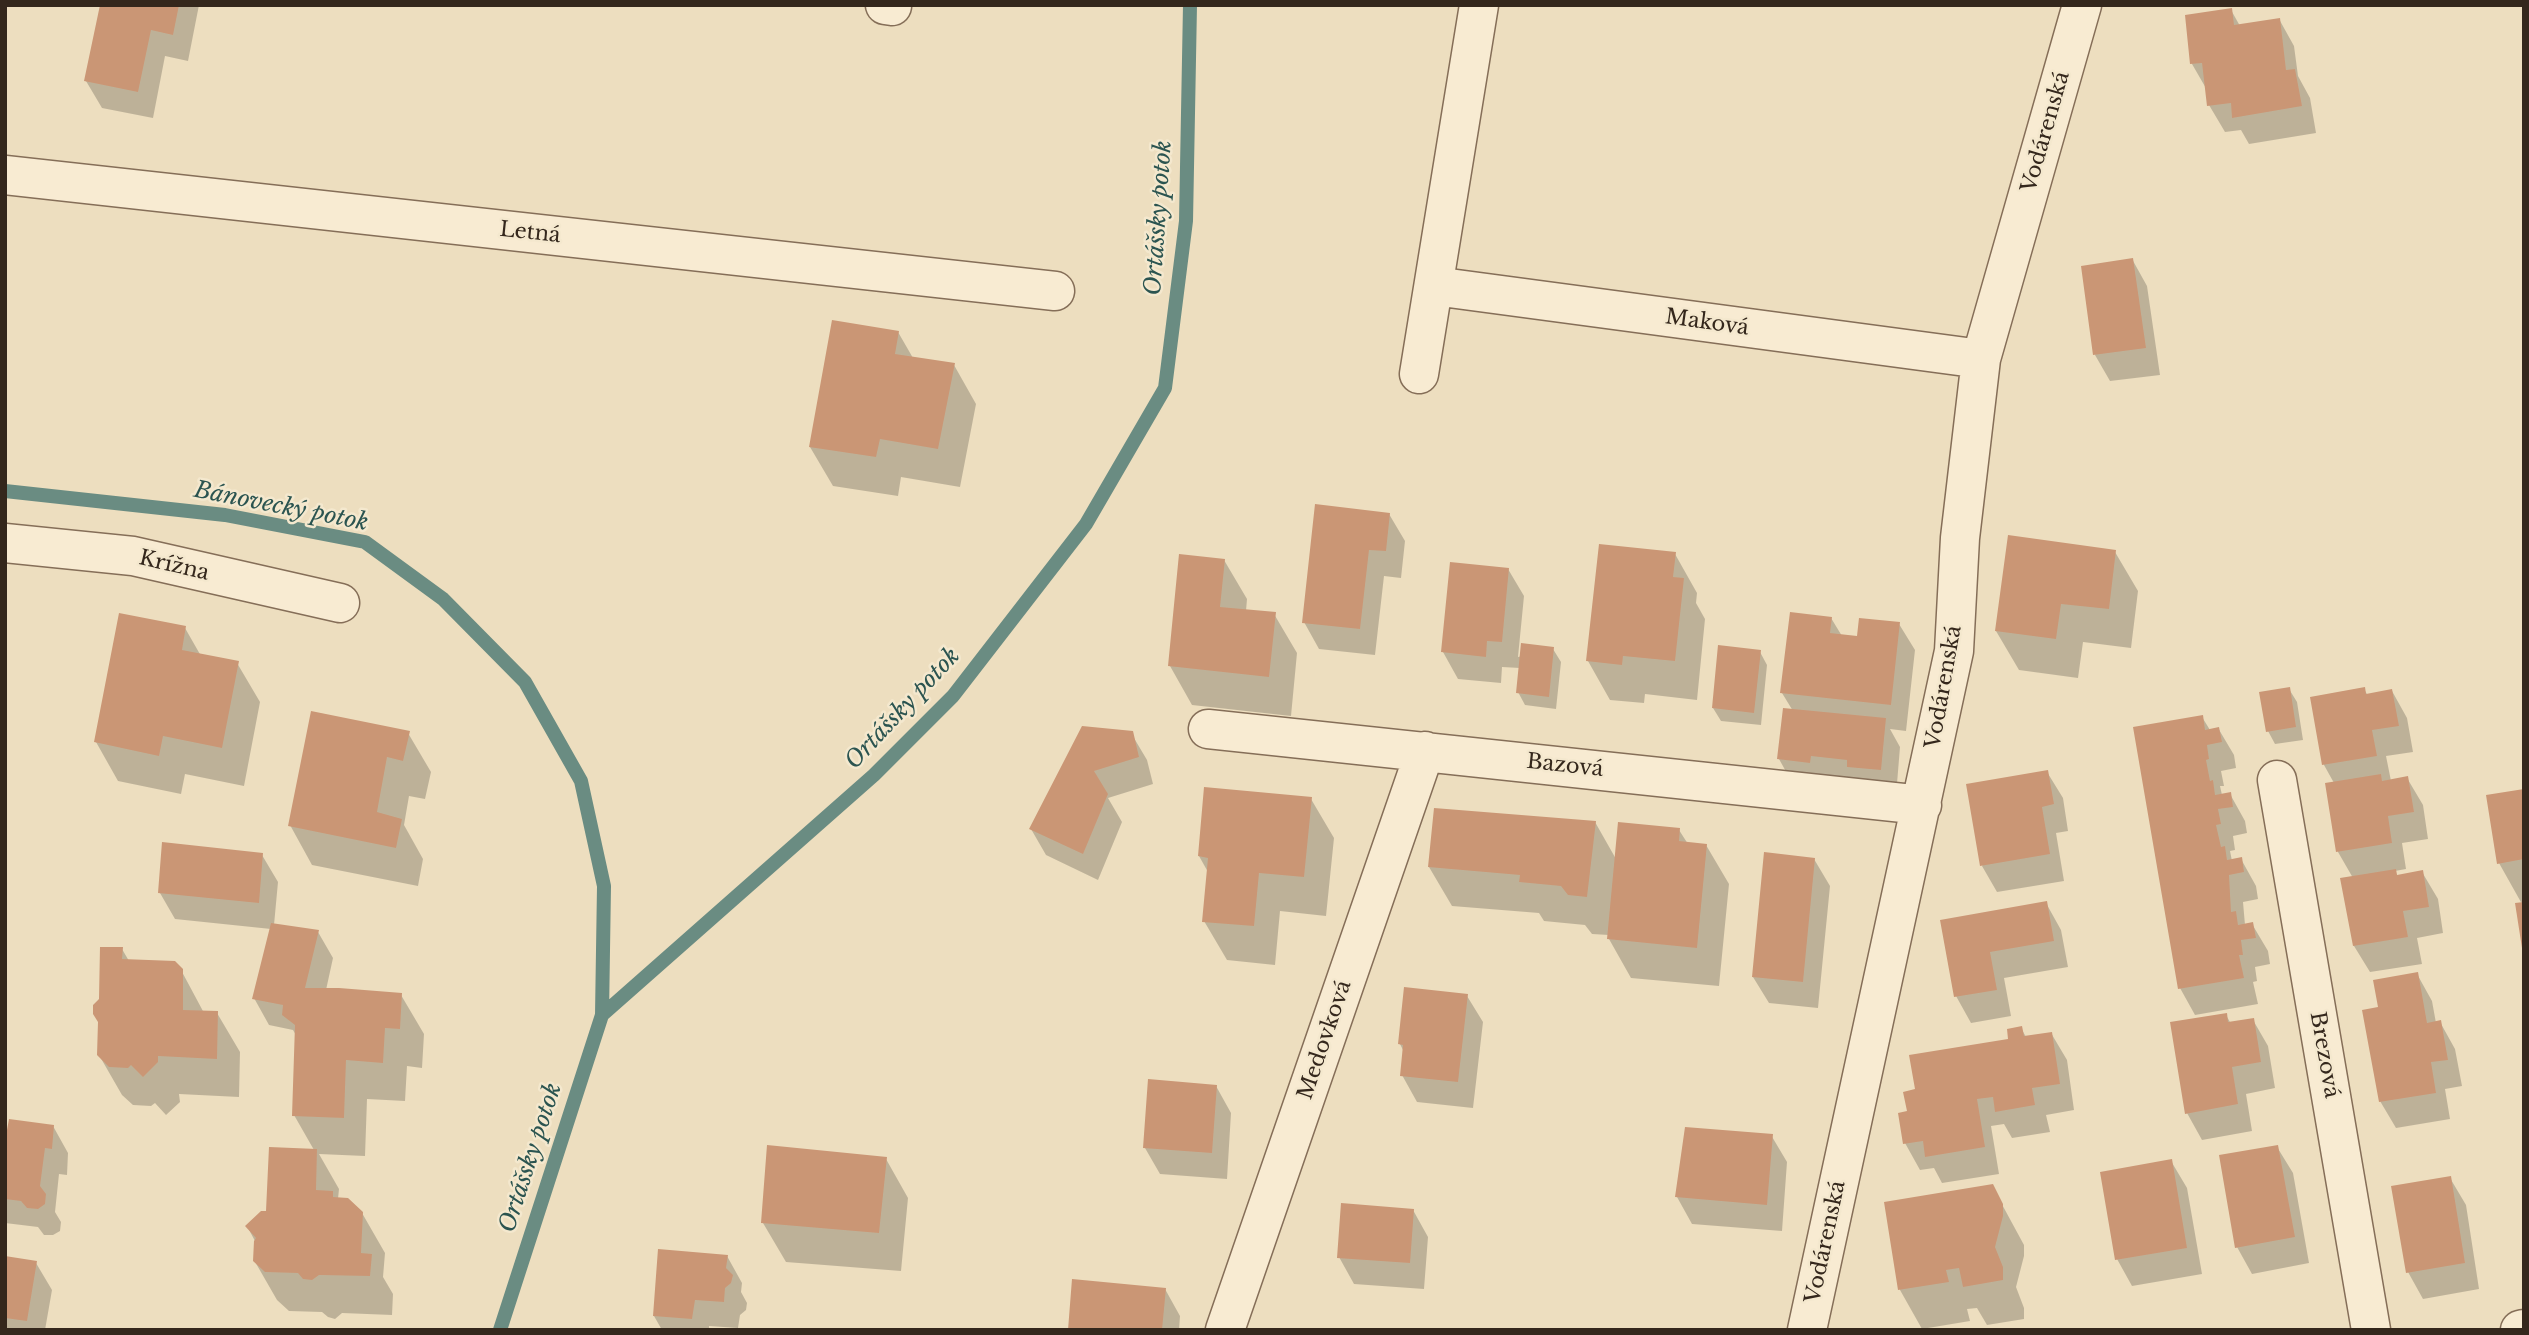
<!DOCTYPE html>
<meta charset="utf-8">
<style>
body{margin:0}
#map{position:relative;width:2529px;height:1335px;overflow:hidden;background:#eddebf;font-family:"Libre Baskerville",serif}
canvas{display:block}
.frame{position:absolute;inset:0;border:7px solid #34271c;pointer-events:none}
</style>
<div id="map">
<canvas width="2529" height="1335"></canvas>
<div class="frame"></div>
</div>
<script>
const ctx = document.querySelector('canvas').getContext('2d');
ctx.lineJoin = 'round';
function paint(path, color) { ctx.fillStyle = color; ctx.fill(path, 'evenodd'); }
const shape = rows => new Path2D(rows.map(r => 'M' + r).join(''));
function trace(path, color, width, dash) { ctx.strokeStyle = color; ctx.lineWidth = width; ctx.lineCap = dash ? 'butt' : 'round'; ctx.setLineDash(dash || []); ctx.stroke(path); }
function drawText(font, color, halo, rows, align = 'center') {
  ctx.font = font + ' "Libre Baskerville",serif'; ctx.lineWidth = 5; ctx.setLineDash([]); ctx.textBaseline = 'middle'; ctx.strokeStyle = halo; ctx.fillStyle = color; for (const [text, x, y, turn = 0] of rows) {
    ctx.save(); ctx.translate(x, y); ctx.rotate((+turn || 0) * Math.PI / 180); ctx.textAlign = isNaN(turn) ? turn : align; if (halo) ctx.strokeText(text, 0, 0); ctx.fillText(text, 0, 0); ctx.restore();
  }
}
paint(shape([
 [101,5,199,5,188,61,165,56,153,118,102,108,86,81],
 [2231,10,2240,26,2279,19,2294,46,2298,76,2310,98,2316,133,2249,144,2241,130,2225,132,2209,105,2207,90,2192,64,2187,17],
 [2132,259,2147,286,2160,375,2110,381,2095,355],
 [898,332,913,358,954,365,976,404,960,487,901,477,898,496,833,486,810,447],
 [1389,514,1405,541,1401,578,1384,576,1375,655,1319,649,1304,622],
 [2115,552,2138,591,2131,648,2083,642,2078,678,2019,670,1996,631],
 [1675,554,1697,593,1696,603,1705,619,1697,700,1645,694,1644,703,1610,700,1588,661],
 [1224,560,1247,599,1246,611,1274,614,1297,653,1291,716,1192,705,1170,666],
 [1508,569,1524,596,1518,657,1553,649,1561,662,1556,709,1525,705,1518,692,1520,668,1502,667,1501,683,1458,679,1443,652],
 [1831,618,1842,636,1859,638,1899,624,1915,650,1906,731,1890,729,1900,747,1896,796,1794,786,1779,759,1793,711,1782,693],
 [185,628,201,656,237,663,260,702,244,786,185,774,181,794,118,781,96,742],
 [1760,652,1767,665,1761,725,1721,721,1713,708],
 [2289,689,2297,702,2303,740,2275,744,2268,731],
 [2364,689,2368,696,2392,691,2407,718,2413,752,2386,756,2391,781,2407,778,2423,805,2428,839,2402,843,2406,869,2395,871,2398,877,2422,872,2438,899,2443,933,2417,938,2422,964,2370,972,2354,946,2342,879,2353,878,2338,852,2334,783,2324,765,2312,698],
 [2202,717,2210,730,2218,728,2234,755,2236,768,2221,771,2224,786,2220,786,2222,795,2230,794,2245,821,2247,833,2233,836,2235,850,2230,851,2232,861,2241,859,2256,886,2258,899,2243,902,2245,925,2252,924,2268,951,2270,964,2255,967,2257,981,2253,982,2258,1004,2195,1015,2180,988],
 [408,733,431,772,425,799,409,796,404,825,423,859,418,886,312,865,290,825],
 [1131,733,1147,760,1153,784,1108,798,1122,822,1098,880,1046,855,1031,829],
 [2047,772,2063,798,2068,831,2056,833,2064,881,1997,892,1982,866],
 [2524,791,2524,946,2522,904,2499,863],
 [1311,799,1334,838,1326,916,1280,911,1275,965,1227,960,1204,921,1208,872,1199,856],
 [1595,822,1616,859,1679,830,1688,844,1706,845,1729,884,1719,986,1631,978,1609,939,1609,935,1592,934,1585,925,1544,921,1539,913,1452,906,1429,867],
 [262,855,278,882,274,925,318,932,333,958,326,990,401,995,424,1034,422,1068,407,1066,405,1101,367,1099,365,1156,319,1154,339,1189,338,1199,362,1213,385,1253,383,1277,393,1294,392,1315,342,1313,335,1319,328,1317,322,1312,289,1311,277,1300,254,1260,255,1241,247,1226,268,1213,314,1150,294,1115,297,1037,293,1030,269,1025,254,998,271,929,175,919,160,893],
 [1814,859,1830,886,1818,1008,1769,1003,1753,977],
 [2046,903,2061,930,2068,967,2004,978,2011,1016,1971,1023,1956,996,1942,921],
 [122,949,129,961,181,970,204,1013,217,1013,240,1052,239,1097,179,1094,180,1102,166,1115,155,1103,151,1106,133,1105,122,1095,99,1055,100,999],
 [2417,974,2432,1001,2436,1023,2440,1022,2455,1049,2462,1086,2445,1089,2450,1119,2396,1128,2380,1101,2380,1009],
 [1467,996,1483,1022,1473,1108,1417,1102,1402,1075,1404,1052,1400,1044],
 [2226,1015,2231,1024,2253,1020,2268,1046,2275,1088,2246,1094,2252,1131,2202,1140,2187,1113],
 [2021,1028,2026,1037,2051,1033,2067,1060,2074,1110,2046,1115,2050,1132,2012,1138,2004,1124,1991,1126,1999,1174,1942,1183,1934,1168,1920,1170,1905,1143,1909,1113,1917,1091,2011,1040],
 [1216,1086,1231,1113,1227,1179,1160,1174,1145,1148],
 [53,1126,68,1153,67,1175,59,1174,55,1212,61,1222,60,1231,53,1235,44,1235,38,1227,5,1223,5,1143],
 [1771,1135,1787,1162,1782,1231,1692,1224,1677,1197],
 [2277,1147,2293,1173,2309,1263,2252,1274,2237,1247],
 [886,1159,908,1198,901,1271,786,1262,763,1223],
 [2171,1161,2187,1188,2202,1274,2132,1286,2117,1259],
 [2450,1178,2466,1205,2479,1289,2423,1299,2408,1272],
 [1992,1186,2024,1245,2024,1256,2016,1287,2024,1308,2024,1319,1987,1325,1977,1308,1967,1309,1970,1321,1922,1329,1900,1290,1886,1203],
 [1413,1210,1428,1237,1424,1289,1354,1284,1339,1257],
 [727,1256,742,1283,741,1292,747,1303,746,1310,740,1315,738,1328,709,1326,709,1330,662,1330,654,1316],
 [5,1258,36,1263,52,1290,45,1330,5,1330],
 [1165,1289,1180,1316,1179,1330,1069,1330]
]), '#0003');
trace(shape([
 [5,491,225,515,365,542,443,599,525,682,581,781,604,886,602,1015],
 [500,1330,602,1015,874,775,953,696,1086,524,1165,388,1186,221,1190,5]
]), '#6a8c82', 14);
paint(shape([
 [100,5,179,5,173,35,151,30,138,92,84,81],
 [2232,8,2234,25,2280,18,2286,70,2295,69,2302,106,2232,118,2231,103,2207,106,2202,63,2190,64,2185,15],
 [2133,258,2146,348,2093,355,2081,266],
 [832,320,899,331,895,354,955,363,938,449,880,439,876,457,809,447],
 [1315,504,1390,513,1386,551,1369,550,1360,629,1302,623],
 [2008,535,2116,550,2109,609,2061,604,2056,639,1995,631],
 [1599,544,1676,552,1673,577,1684,578,1675,661,1623,656,1622,665,1586,661],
 [1179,554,1225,559,1220,607,1276,612,1269,677,1168,666],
 [1450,562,1509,568,1502,642,1487,641,1486,657,1441,652],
 [1790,612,1832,617,1830,633,1857,636,1859,618,1900,622,1891,705,1780,693],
 [119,613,186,626,182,650,239,661,222,748,163,736,159,756,94,742],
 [1521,643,1554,647,1549,697,1516,693],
 [1718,645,1761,650,1754,713,1712,708],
 [2290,687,2296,727,2266,732,2259,692],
 [2365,687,2366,694,2392,689,2399,726,2372,730,2377,756,2322,765,2310,697],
 [1783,708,1886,718,1881,770,1847,767,1847,760,1811,756,1810,763,1777,759],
 [311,711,410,731,403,761,387,757,377,812,402,819,396,848,288,826],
 [2203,715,2205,730,2219,727,2222,742,2207,745,2209,759,2206,760,2210,781,2213,780,2215,795,2231,792,2233,807,2218,809,2221,824,2216,825,2221,847,2225,846,2227,860,2242,857,2244,872,2229,875,2231,912,2236,911,2238,925,2253,922,2256,938,2241,940,2243,955,2239,955,2244,978,2178,989,2133,727],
 [1082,726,1133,731,1139,757,1094,771,1108,794,1083,854,1029,829],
 [2048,770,2054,804,2042,807,2050,854,1980,866,1966,784],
 [2381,774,2382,781,2408,776,2414,812,2388,816,2392,843,2336,852,2325,783],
 [1204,787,1312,797,1304,877,1259,873,1254,926,1202,922,1208,858,1198,856],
 [2524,789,2524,859,2497,864,2486,795],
 [1434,808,1596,821,1587,897,1568,895,1561,886,1519,882,1520,875,1428,867],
 [1618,822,1680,828,1679,841,1707,844,1697,948,1607,939],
 [162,842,263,853,259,903,158,893],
 [1764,852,1815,858,1803,982,1752,977],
 [2396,869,2397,875,2423,870,2429,907,2403,911,2408,937,2353,946,2340,878],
 [2047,901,2054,941,1990,952,1997,990,1954,997,1940,920],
 [2524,902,2524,948,2522,948,2515,903],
 [271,923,319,930,305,988,339,988,402,993,400,1029,385,1028,383,1063,346,1060,344,1118,292,1116,295,1025,282,1015,283,1005,252,999],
 [100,947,123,947,122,959,175,961,183,969,183,1010,218,1011,217,1059,158,1056,158,1062,143,1077,131,1065,128,1068,109,1067,97,1055,98,1022,93,1014,93,1005,99,999],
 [2418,972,2427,1023,2441,1020,2448,1060,2431,1062,2436,1093,2379,1102,2362,1010,2378,1007,2373,980],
 [1404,987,1468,994,1458,1082,1400,1076,1403,1045,1398,1044],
 [2227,1013,2228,1022,2254,1018,2261,1062,2232,1067,2238,1104,2185,1114,2170,1022],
 [2022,1026,2024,1036,2052,1032,2060,1084,2032,1088,2035,1105,1995,1112,1993,1097,1977,1099,1985,1147,1925,1157,1923,1141,1903,1144,1898,1113,1907,1111,1903,1092,1915,1089,1909,1055,2008,1039,2007,1029],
 [1148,1079,1217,1085,1212,1153,1143,1148],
 [9,1119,54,1125,52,1149,45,1148,40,1186,46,1194,45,1204,38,1209,27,1208,21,1201,5,1199,5,1141],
 [1685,1127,1773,1134,1767,1205,1675,1197],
 [767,1145,887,1157,879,1233,761,1223],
 [2278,1145,2295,1237,2235,1248,2219,1155],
 [269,1147,317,1149,316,1190,333,1191,333,1197,348,1198,363,1212,361,1253,372,1254,370,1276,319,1275,312,1280,303,1279,298,1273,265,1272,253,1261,254,1241,256,1238,245,1226,261,1211,266,1211],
 [2172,1159,2187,1248,2115,1260,2100,1172],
 [2451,1176,2465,1263,2406,1273,2391,1186],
 [1993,1184,2003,1204,2003,1216,1995,1247,2003,1267,2003,1280,1963,1287,1959,1268,1946,1270,1949,1282,1898,1290,1884,1202],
 [1341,1203,1414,1209,1410,1263,1337,1258],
 [658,1249,728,1255,726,1268,733,1275,731,1283,725,1288,724,1302,695,1300,692,1319,653,1316],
 [5,1256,37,1261,27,1321,5,1318],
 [1072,1279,1166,1288,1162,1330,1068,1330]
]), '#ca9675');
const minor = shape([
 [885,5,892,6],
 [5,175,1055,291],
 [1434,286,1981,359],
 [1419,374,1479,5],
 [5,543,133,556,340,603],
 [1208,729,1922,805],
 [2277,780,2371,1330],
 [1225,1330,1425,751],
 [1807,1330,1954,651,1960,538,1981,359,2082,5],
 [2520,1330,2524,1329]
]);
trace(minor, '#856e58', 41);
trace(minor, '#f8ebd2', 38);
drawText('21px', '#34271c', '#f4e8ce', [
 ["Vodárenská",2046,132,-74],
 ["Letná",530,233,6],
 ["Maková",1707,323,8],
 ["Krížna",174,566,13],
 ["Vodárenská",1944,687,-80],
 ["Bazová",1565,766,6],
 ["Medovková",1325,1040,-71],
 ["Brezová",2324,1055,80],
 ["Vodárenská",1826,1242,-78]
]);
drawText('italic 23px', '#2b5450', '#f4e8ce', [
 ["Ortášsky potok",1159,218,-86],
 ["Bánovecký potok",281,507,11],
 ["Ortášsky potok",903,709,-47],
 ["Ortášsky potok",531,1158,-72]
]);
</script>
